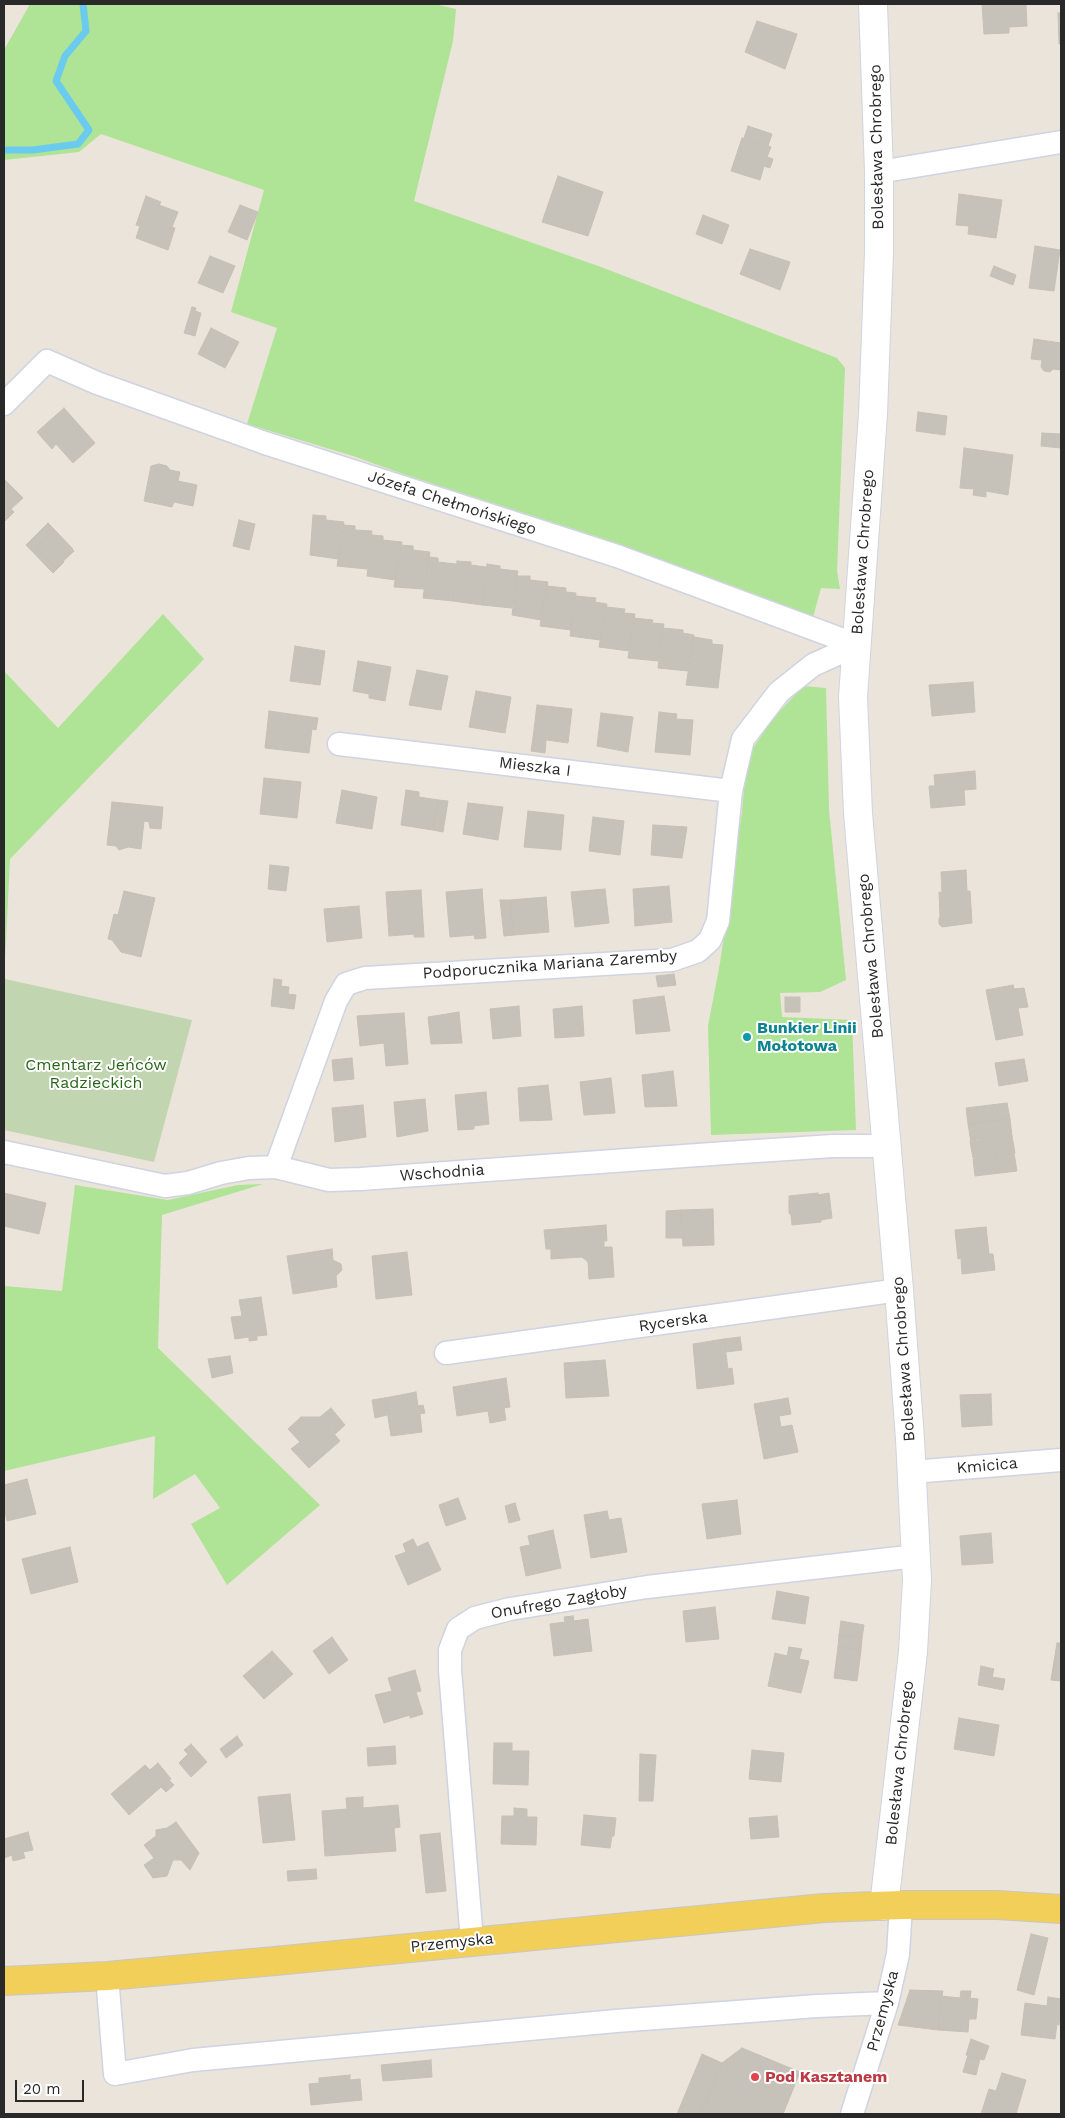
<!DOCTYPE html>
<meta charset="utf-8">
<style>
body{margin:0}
#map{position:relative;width:1065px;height:2118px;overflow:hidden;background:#ebe4da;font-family:"Work Sans",sans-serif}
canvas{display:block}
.frame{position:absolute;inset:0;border:5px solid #292929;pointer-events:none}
.scale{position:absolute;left:15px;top:2080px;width:69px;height:22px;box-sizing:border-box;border:2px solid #292929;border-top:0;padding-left:6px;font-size:15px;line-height:18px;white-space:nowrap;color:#292929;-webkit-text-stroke:4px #fff;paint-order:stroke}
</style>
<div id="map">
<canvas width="1065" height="2118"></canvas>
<div class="frame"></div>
<div class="scale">20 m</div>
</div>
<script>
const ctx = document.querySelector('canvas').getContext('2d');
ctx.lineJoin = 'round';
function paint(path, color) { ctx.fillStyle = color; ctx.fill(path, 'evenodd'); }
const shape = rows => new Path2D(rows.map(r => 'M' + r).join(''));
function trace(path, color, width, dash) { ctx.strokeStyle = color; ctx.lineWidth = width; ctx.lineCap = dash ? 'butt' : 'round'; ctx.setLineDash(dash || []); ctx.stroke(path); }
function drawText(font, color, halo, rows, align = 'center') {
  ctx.font = font + ' "Work Sans",sans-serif'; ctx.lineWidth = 4; ctx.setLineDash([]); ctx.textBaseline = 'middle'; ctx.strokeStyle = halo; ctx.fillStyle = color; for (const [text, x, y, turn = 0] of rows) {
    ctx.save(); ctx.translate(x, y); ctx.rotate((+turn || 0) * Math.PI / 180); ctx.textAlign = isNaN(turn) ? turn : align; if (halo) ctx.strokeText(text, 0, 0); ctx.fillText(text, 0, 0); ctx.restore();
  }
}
paint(shape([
 [30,4,434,4,456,9,453,41,414,201,601,267,837,358,845,368,837,571,840,589,821,588,812,621,601,538,406,475,353,456,247,424,277,328,231,312,264,190,101,134,79,152,4,160,4,50],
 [163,614,204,659,10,859,4,980,4,671,58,728],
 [803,686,826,688,829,810,846,980,820,992,780,993,782,1017,852,1020,856,1130,711,1135,708,1026,720,963,742,812,747,757,772,720],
 [263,1184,162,1215,158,1348,320,1505,227,1585,191,1524,220,1508,195,1474,153,1499,155,1436,4,1471,4,1286,62,1291,75,1185,168,1200,238,1185]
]), '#afe395');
paint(shape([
 [5,979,192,1020,154,1162,4,1130]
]), '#c2d5b1');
trace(shape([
 [4,150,33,150,78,144,89,130,56,81,65,56,86,31,83,4]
]), '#6bcbef', 7);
const building = shape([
 [982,4,1026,4,1027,26,1009,27,1009,33,984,34,982,4],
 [1058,13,1061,13,1061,44,1059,44,1058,13],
 [757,21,797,34,785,69,745,52,757,21],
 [748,126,772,134,768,146,744,138,748,126],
 [742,138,771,147,767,157,773,159,770,168,764,166,760,180,731,171,742,138],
 [558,176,603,192,588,236,542,222,558,176],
 [959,194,1002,200,996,238,968,234,969,226,956,225,959,194],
 [146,196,161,202,159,205,178,212,172,227,175,228,168,250,136,238,140,226,136,225,146,196],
 [240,205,258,212,247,240,228,232,240,205],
 [703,215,729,225,722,244,696,234,703,215],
 [1035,246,1060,250,1054,291,1029,288,1035,246],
 [750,249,790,262,780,290,740,274,750,249],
 [210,256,235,266,223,293,198,283,210,256],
 [994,266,1016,275,1013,285,990,276,994,266],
 [192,307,196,308,195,311,201,313,195,336,184,333,192,307],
 [211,328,239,342,225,368,198,354,211,328],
 [1034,339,1061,343,1061,370,1053,369,1050,372,1044,371,1041,367,1042,360,1031,359,1034,339],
 [64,408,95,443,73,463,56,444,52,449,37,432,64,408],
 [918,412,947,416,945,435,916,431,918,412],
 [1042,433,1061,434,1061,448,1041,446,1042,433],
 [964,448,1013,455,1008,495,986,491,986,497,973,495,974,489,960,488,964,448],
 [159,464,167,466,170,470,180,472,178,481,197,485,193,506,174,502,172,507,144,501,151,466,159,464],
 [4,479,23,498,11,509,14,512,4,522,4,479],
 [313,515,326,516,326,520,344,522,338,559,310,555,313,515],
 [239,520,255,524,249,550,233,546,239,520],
 [48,523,73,549,54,530,36,547,56,568,63,561,64,562,53,573,26,545,48,523],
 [344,525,355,526,355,530,372,531,367,569,337,566,344,525],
 [54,530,74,551,56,568,36,547,54,530],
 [372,535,383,536,383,540,402,542,395,580,367,576,372,535],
 [401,545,413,546,413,550,430,552,424,589,394,587,401,545],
 [429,557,438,558,438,562,456,564,453,601,423,598,429,557],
 [457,561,471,562,471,565,486,567,482,605,453,601,457,561],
 [487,564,500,566,500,569,518,571,512,608,482,605,487,564],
 [517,576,530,576,530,580,548,582,541,620,512,615,517,576],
 [547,586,566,588,566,592,576,593,571,630,540,626,547,586],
 [576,596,596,598,595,602,607,604,600,640,570,636,576,596],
 [606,607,625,609,624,613,635,614,629,651,599,647,606,607],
 [634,618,653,620,652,623,664,624,658,661,628,658,634,618],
 [663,628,683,630,683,633,694,635,688,671,658,668,663,628],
 [694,637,712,640,712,644,723,645,718,688,686,685,694,637],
 [295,646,325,651,320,685,290,681,295,646],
 [358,661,391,667,385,701,369,698,369,694,353,691,358,661],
 [417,670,448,676,441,710,409,705,417,670],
 [973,682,975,712,932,716,929,685,973,682],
 [476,691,511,697,505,733,469,727,476,691],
 [537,705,572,709,568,743,533,738,537,705],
 [269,711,318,718,316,730,312,729,309,753,265,748,269,711],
 [659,712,677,714,676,719,693,720,690,755,655,752,659,712],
 [601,713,633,717,628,752,597,746,601,713],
 [533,738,546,740,545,753,531,751,533,738],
 [975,771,976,789,964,790,965,805,931,808,929,786,935,786,934,775,975,771],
 [264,778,301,782,297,818,260,814,264,778],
 [342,790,377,797,372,829,336,823,342,790],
 [406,790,419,792,419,797,438,800,433,830,401,825,406,790],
 [438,800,448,801,443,832,433,830,438,800],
 [112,802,163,807,161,829,150,828,149,822,144,821,141,849,128,847,119,850,116,846,107,845,112,802],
 [468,803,503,807,498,840,463,834,468,803],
 [528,811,564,815,561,850,524,847,528,811],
 [593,817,624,821,620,855,589,851,593,817],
 [653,825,687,827,682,858,651,855,653,825],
 [270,865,289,867,286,891,268,889,270,865],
 [966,870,967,891,970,891,972,923,942,927,939,924,939,919,940,917,939,892,942,893,941,872,966,870],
 [669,886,672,922,635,926,633,889,669,886],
 [482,889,486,938,475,939,474,935,450,937,446,892,482,889],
 [605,889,609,923,575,927,571,892,605,889],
 [421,890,424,937,414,937,414,934,389,936,386,892,421,890],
 [124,891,155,898,141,957,121,952,112,940,108,939,114,914,118,915,124,891],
 [546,897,549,932,514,935,510,900,546,897],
 [500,900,510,900,514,935,504,936,500,900],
 [359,906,362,938,327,942,324,909,359,906],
 [674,974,676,985,658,987,656,976,674,974],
 [274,979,282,980,281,986,289,987,288,994,296,995,294,1009,271,1006,274,979],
 [1013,985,1014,989,1024,988,1028,1007,1018,1008,1023,1035,996,1040,986,990,1013,985],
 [664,996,670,1031,636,1034,633,1000,664,996],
 [785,997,800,997,800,1012,785,1012,785,997],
 [519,1006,521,1036,493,1039,490,1009,519,1006],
 [582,1006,584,1036,555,1038,553,1009,582,1006],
 [459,1012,462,1043,431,1044,428,1017,459,1012],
 [404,1013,408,1064,386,1066,384,1043,360,1046,357,1016,404,1013],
 [352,1058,354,1079,334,1081,332,1060,352,1058],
 [1024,1059,1028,1081,999,1086,995,1063,1024,1059],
 [673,1071,677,1106,645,1107,642,1075,673,1071],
 [611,1078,615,1113,584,1115,580,1082,611,1078],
 [548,1085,552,1120,520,1121,518,1088,548,1085],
 [486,1092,489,1124,474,1126,474,1129,458,1130,455,1095,486,1092],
 [425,1099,428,1131,397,1137,394,1102,425,1099],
 [1007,1103,1010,1119,968,1124,966,1108,1007,1103],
 [363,1105,366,1137,335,1142,332,1108,363,1105],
 [1010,1119,1012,1136,971,1142,968,1124,1010,1119],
 [1012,1136,1015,1153,973,1158,970,1141,1012,1136],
 [1014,1153,1017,1171,975,1176,973,1159,1014,1153],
 [4,1193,46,1203,39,1234,4,1226,4,1193],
 [818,1193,818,1195,829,1193,832,1218,821,1220,821,1222,792,1225,791,1215,789,1213,789,1196,818,1193],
 [713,1209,714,1245,683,1246,681,1210,713,1209],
 [681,1210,682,1238,666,1238,666,1211,681,1210],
 [606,1225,607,1241,604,1241,604,1247,612,1247,614,1277,589,1279,588,1262,582,1257,551,1259,551,1249,546,1249,544,1230,606,1225],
 [986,1227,989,1254,993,1254,995,1270,962,1274,961,1258,958,1259,955,1230,986,1227],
 [332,1249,333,1260,341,1264,342,1270,336,1276,337,1287,293,1294,287,1256,332,1249],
 [407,1252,412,1295,376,1299,372,1256,407,1252],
 [261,1297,267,1335,257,1336,257,1340,249,1341,249,1337,235,1339,231,1317,242,1316,239,1300,261,1297],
 [740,1337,742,1350,726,1352,724,1339,740,1337],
 [724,1339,728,1369,732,1368,734,1384,697,1389,693,1344,724,1339],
 [230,1356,233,1373,212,1378,208,1359,230,1356],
 [605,1360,609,1396,566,1398,564,1363,605,1360],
 [506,1378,510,1407,504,1408,506,1420,490,1423,488,1411,457,1416,453,1387,506,1378],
 [416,1392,418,1406,423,1405,425,1413,420,1414,422,1432,391,1436,385,1398,416,1392],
 [991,1394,992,1425,962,1427,960,1395,991,1394],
 [385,1398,387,1415,375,1418,372,1400,385,1398],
 [788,1398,791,1414,779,1416,781,1427,792,1425,798,1452,764,1459,754,1404,788,1398],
 [331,1408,345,1425,335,1434,320,1417,331,1408],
 [301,1417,320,1417,340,1441,309,1468,291,1449,300,1442,288,1429,301,1417],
 [27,1479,36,1514,7,1521,4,1507,4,1485,27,1479],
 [458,1498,466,1519,446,1526,439,1505,458,1498],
 [737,1500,741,1534,707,1539,702,1504,737,1500],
 [515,1503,520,1520,509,1523,505,1506,515,1503],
 [607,1511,609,1520,621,1518,627,1552,591,1558,584,1515,607,1511],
 [553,1530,561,1568,526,1576,520,1547,530,1545,528,1536,553,1530],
 [991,1533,993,1563,962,1565,960,1536,991,1533],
 [413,1539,417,1547,428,1542,441,1570,408,1585,395,1556,406,1552,403,1544,413,1539],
 [70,1547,78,1582,31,1594,22,1559,70,1547],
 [777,1591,809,1597,805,1624,772,1619,777,1591],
 [715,1607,719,1639,686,1642,683,1611,715,1607],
 [573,1616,574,1621,588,1619,592,1651,554,1656,550,1624,565,1622,564,1617,573,1616],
 [841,1621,864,1625,862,1638,839,1635,841,1621],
 [839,1635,862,1638,861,1650,838,1647,839,1635],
 [332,1637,348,1660,329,1674,313,1651,332,1637],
 [1057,1643,1061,1643,1061,1681,1051,1680,1057,1643],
 [789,1647,802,1649,799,1659,809,1661,801,1693,768,1686,775,1653,787,1656,789,1647],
 [838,1647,861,1650,857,1681,834,1678,838,1647],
 [272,1651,293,1674,264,1699,243,1676,272,1651],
 [981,1666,994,1669,992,1677,1005,1679,1003,1690,978,1685,981,1666],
 [415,1670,421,1691,416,1692,423,1714,410,1718,410,1715,384,1723,375,1695,392,1691,388,1678,415,1670],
 [959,1718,999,1725,994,1756,954,1749,959,1718],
 [237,1736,243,1745,226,1758,220,1749,237,1736],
 [494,1743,512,1743,512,1751,498,1751,498,1784,493,1784,494,1743],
 [191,1744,207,1762,191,1777,179,1763,188,1754,184,1750,191,1744],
 [395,1746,396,1764,368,1766,367,1748,395,1746],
 [752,1750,784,1753,781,1782,749,1779,752,1750],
 [498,1751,529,1751,528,1785,498,1784,498,1751],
 [640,1754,656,1755,653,1801,639,1801,640,1754],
 [158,1763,171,1779,169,1780,174,1785,166,1792,161,1787,129,1815,111,1794,145,1765,150,1770,158,1763],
 [290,1794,295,1840,263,1843,258,1797,290,1794],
 [363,1797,363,1808,398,1805,400,1827,394,1828,396,1851,325,1856,322,1811,347,1809,346,1798,363,1797],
 [514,1808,527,1809,527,1817,537,1817,536,1845,501,1844,502,1816,514,1816,514,1808],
 [584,1815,616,1818,614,1836,612,1836,610,1848,581,1845,584,1815],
 [777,1816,779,1837,751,1839,749,1818,777,1816],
 [176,1822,199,1853,190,1870,181,1860,173,1860,167,1876,153,1878,144,1865,154,1858,144,1845,156,1836,156,1830,167,1828,176,1822],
 [28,1832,33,1850,23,1852,25,1858,13,1861,12,1855,4,1858,4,1839,28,1832],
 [440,1833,446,1891,426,1893,420,1835,440,1833],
 [316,1869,317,1879,288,1881,287,1871,316,1869],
 [1031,1934,1048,1938,1034,1995,1017,1990,1031,1934],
 [910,1990,943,1991,942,1996,941,1996,938,2030,898,2025,910,1990],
 [961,1991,971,1991,970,1998,978,1999,976,2019,969,2019,968,2032,938,2030,941,1996,960,1998,961,1991],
 [1048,1997,1061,1999,1059,2025,1057,2024,1055,2039,1021,2035,1025,2003,1047,2006,1048,1997],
 [971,2039,989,2046,984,2060,966,2055,971,2039],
 [742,2048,800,2072,783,2114,701,2114,722,2063,742,2048],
 [702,2054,722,2063,701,2114,677,2114,702,2054],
 [968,2055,980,2059,976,2075,963,2072,968,2055],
 [431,2060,432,2077,383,2081,381,2065,431,2060],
 [1002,2073,1026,2080,1016,2114,981,2114,989,2089,996,2091,1002,2073],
 [350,2075,350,2080,360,2079,362,2100,311,2105,309,2084,319,2083,319,2078,350,2075]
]);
paint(building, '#c7c2b9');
trace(building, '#c6c0b4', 1);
const street = shape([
 [879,172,1061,142],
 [4,404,47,361,97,383,265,443,617,556,857,645],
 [339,744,731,791],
 [4,1152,165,1186,188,1183,221,1173,249,1168,276,1167,329,1180,361,1179,726,1153,833,1146,888,1146],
 [276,1167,336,1001,346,984,365,978,672,960,698,951,710,940,718,921,731,791,743,739,779,692,813,665,857,645],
 [446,1353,899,1290],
 [912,1472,1061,1460],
 [472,1941,450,1670,450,1650,458,1629,475,1618,510,1609,647,1587,916,1556],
 [107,1976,115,2074,193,2060,616,2021,817,2006,887,2003],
 [852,2114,887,2003,898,1954,901,1905]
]);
const secondary = shape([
 [873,4,879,172,879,253,873,414,853,697,858,813,899,1290,910,1439,917,1580,913,1652,884,1906]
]);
const primary = shape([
 [4,1981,107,1976,275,1961,824,1908,901,1905,997,1905,1061,1909]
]);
trace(street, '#cfd3e2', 25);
trace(secondary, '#cfd3e2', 30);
trace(primary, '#c7c7c7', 30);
trace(street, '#fff', 22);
trace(secondary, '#fff', 28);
trace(primary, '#f2cf59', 28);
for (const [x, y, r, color] of [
 [747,1037,5,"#0f9aa8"],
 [755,2077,5,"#e0444e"]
]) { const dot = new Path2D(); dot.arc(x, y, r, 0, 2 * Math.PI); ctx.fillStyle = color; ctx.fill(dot); trace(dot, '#fff', 2); }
drawText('16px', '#292929', '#fff', [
 ["Bolesława Chrobrego",877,147,-91],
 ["Józefa Chełmońskiego",452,503,18],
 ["Bolesława Chrobrego",863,552,-86],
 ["Mieszka I",535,767,7],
 ["Bolesława Chrobrego",871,956,-95],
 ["Podporucznika Mariana Zaremby",550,965,-4],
 ["Wschodnia",442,1173,-4],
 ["Rycerska",673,1322,-8],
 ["Bolesława Chrobrego",904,1359,-94],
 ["Kmicica",987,1466,-5],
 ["Onufrego Zagłoby",559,1602,-10],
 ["Bolesława Chrobrego",900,1763,-84],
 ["Przemyska",452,1943,-6],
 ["Przemyska",883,2011,-75]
]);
drawText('bold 16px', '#0d838f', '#fff', [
 ["Bunkier Linii",757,1028],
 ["Mołotowa",757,1046]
], 'left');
drawText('16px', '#286619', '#fff', [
 ["Cmentarz Jeńców",96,1065],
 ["Radzieckich",96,1083]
]);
drawText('bold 16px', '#be3a42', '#fff', [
 ["Pod Kasztanem",765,2077]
], 'left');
</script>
